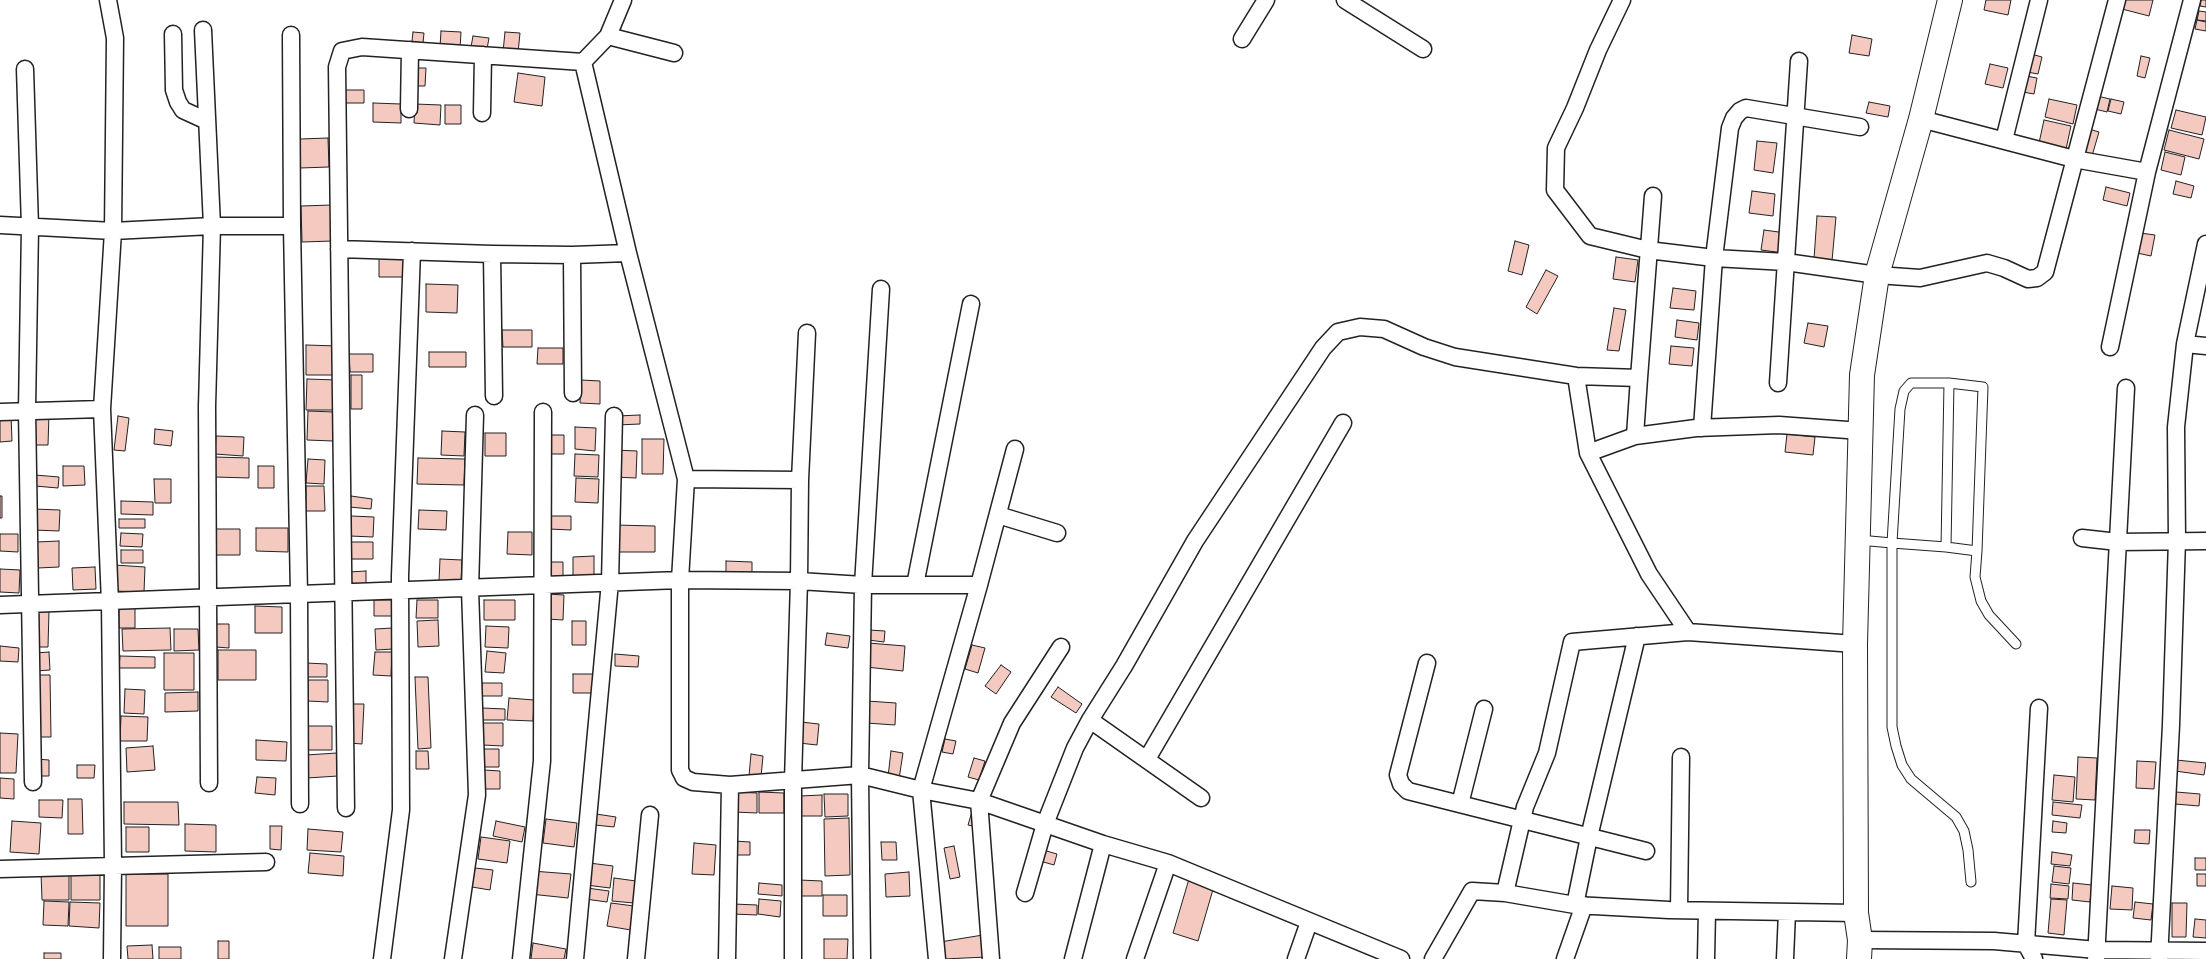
<!DOCTYPE html>
<style>
body{margin:0}
canvas{display:block;background:#fff}
</style>
<canvas width="2206" height="959"></canvas>
<script>
const ctx = document.querySelector('canvas').getContext('2d');
ctx.lineJoin = 'round';
function paint(path, color) { ctx.fillStyle = color; ctx.fill(path, 'evenodd'); }
const shape = rows => new Path2D(rows.map(r => 'M' + r).join(''));
function trace(path, color, width, dash) { ctx.strokeStyle = color; ctx.lineWidth = width; ctx.lineCap = dash ? 'butt' : 'round'; ctx.setLineDash(dash || []); ctx.stroke(path); }
const building = shape([
 [1986,0,2011,0,2008,15,1984,10,1986,0],
 [2124,0,2153,0,2149,16,2122,9,2124,0],
 [2201,0,2206,0,2206,7,2200,6,2201,0],
 [2199,11,2206,12,2206,21,2197,20,2199,11],
 [2197,20,2206,22,2206,31,2195,29,2197,20],
 [441,31,461,32,460,49,440,47,441,31],
 [413,32,424,33,423,43,412,41,413,32],
 [505,32,520,33,518,53,503,52,505,32],
 [1852,35,1872,39,1869,56,1849,53,1852,35],
 [473,36,489,38,487,49,471,47,473,36],
 [2031,54,2042,57,2038,74,2027,72,2031,54],
 [2141,56,2150,58,2145,78,2137,76,2141,56],
 [1990,64,2008,68,2003,88,1985,84,1990,64],
 [414,68,426,68,425,86,414,86,414,68],
 [518,73,545,77,542,106,514,102,518,73],
 [2026,76,2037,78,2034,94,2023,92,2026,76],
 [343,90,364,90,364,103,343,103,343,90],
 [2097,96,2110,99,2107,112,2095,109,2097,96],
 [2049,99,2077,105,2073,124,2045,117,2049,99],
 [2111,99,2124,102,2121,114,2108,111,2111,99],
 [1869,102,1890,106,1888,117,1866,113,1869,102],
 [373,103,401,104,401,123,373,122,373,103],
 [415,104,441,105,440,125,414,123,415,104],
 [445,105,461,105,461,124,445,124,445,105],
 [2176,110,2206,117,2202,135,2171,128,2176,110],
 [2044,120,2071,126,2066,149,2039,143,2044,120],
 [2089,129,2099,132,2092,156,2083,153,2089,129],
 [2169,130,2204,139,2199,159,2164,150,2169,130],
 [328,138,329,167,300,168,300,139,328,138],
 [1757,141,1777,143,1773,173,1754,170,1757,141],
 [2165,152,2185,157,2181,175,2161,170,2165,152],
 [2176,181,2194,186,2191,198,2173,194,2176,181],
 [2106,187,2130,193,2127,206,2103,200,2106,187],
 [1752,191,1775,194,1773,216,1749,213,1752,191],
 [332,205,333,241,302,242,301,206,332,205],
 [1817,216,1836,217,1832,261,1814,259,1817,216],
 [1764,230,1786,233,1784,253,1761,250,1764,230],
 [2140,233,2155,235,2151,256,2137,253,2140,233],
 [1515,241,1529,245,1522,275,1508,271,1515,241],
 [1616,257,1638,260,1635,282,1613,279,1616,257],
 [379,258,405,258,404,277,379,277,379,258],
 [1546,270,1558,276,1537,314,1526,307,1546,270],
 [426,284,458,285,457,313,426,312,426,284],
 [1673,288,1696,291,1694,310,1670,308,1673,288],
 [1614,308,1626,310,1619,351,1607,350,1614,308],
 [1677,320,1699,323,1697,340,1675,337,1677,320],
 [1808,323,1828,326,1824,347,1804,343,1808,323],
 [502,330,532,330,532,347,503,347,502,330],
 [306,345,338,346,337,375,306,375,306,345],
 [1671,346,1694,348,1692,366,1669,364,1671,346],
 [538,348,563,348,563,364,537,364,538,348],
 [429,352,466,352,466,367,429,367,429,352],
 [349,354,373,354,373,372,350,372,349,354],
 [351,375,362,375,362,409,351,409,351,375],
 [307,379,337,380,336,410,306,410,307,379],
 [581,380,600,381,600,404,580,403,581,380],
 [308,411,334,412,333,441,307,440,308,411],
 [34,414,49,414,48,445,34,445,34,414],
 [0,415,11,415,12,441,0,442,0,415],
 [640,415,640,424,617,425,617,416,640,415],
 [118,416,129,418,125,451,114,450,118,416],
 [575,427,596,428,595,451,575,449,575,427],
 [155,429,173,431,171,446,154,444,155,429],
 [442,431,465,432,464,456,441,455,442,431],
 [485,433,506,433,506,456,485,456,485,433],
 [1787,434,1815,437,1813,455,1785,452,1787,434],
 [550,435,564,435,564,454,549,454,550,435],
 [216,436,244,437,243,456,215,454,216,436],
 [642,439,664,439,663,474,642,474,642,439],
 [615,450,637,451,636,478,613,477,615,450],
 [575,454,599,455,598,477,574,476,575,454],
 [215,457,249,458,249,478,215,477,215,457],
 [418,458,465,459,464,485,417,484,418,458],
 [308,459,325,460,324,484,306,483,308,459],
 [63,466,84,466,85,485,63,486,63,466],
 [258,466,274,466,274,488,258,488,258,466],
 [35,475,59,477,58,488,35,486,35,475],
 [576,478,599,479,598,503,575,502,576,478],
 [154,479,171,479,171,503,155,503,154,479],
 [306,486,324,486,325,511,306,511,306,486],
 [0,496,2,496,2,518,0,518,0,496],
 [351,496,372,499,371,509,349,507,351,496],
 [121,501,153,502,153,515,121,514,121,501],
 [34,509,60,510,59,531,34,530,34,509],
 [419,510,447,511,446,530,418,529,419,510],
 [351,516,374,517,373,537,350,536,351,516],
 [549,516,571,516,571,530,549,529,549,516],
 [119,519,145,519,145,528,119,528,119,519],
 [615,525,655,526,655,552,614,552,615,525],
 [256,528,288,528,288,552,256,551,256,528],
 [214,529,240,529,240,555,214,555,214,529],
 [508,532,532,532,532,555,507,554,508,532],
 [121,533,143,534,142,547,120,546,121,533],
 [0,534,18,534,18,552,0,551,0,534],
 [59,541,59,567,38,568,37,542,59,541],
 [349,542,373,542,373,559,349,559,349,542],
 [121,550,143,550,143,563,121,563,121,550],
 [594,556,594,577,573,577,573,557,594,556],
 [440,559,462,560,461,582,439,581,440,559],
 [726,561,752,562,752,575,726,574,726,561],
 [548,562,563,562,563,579,548,579,548,562],
 [114,565,145,567,144,592,113,591,114,565],
 [95,567,96,589,73,590,72,568,95,567],
 [0,569,20,570,19,593,0,592,0,569],
 [366,571,366,584,349,584,349,572,366,571],
 [548,594,564,595,563,620,547,619,548,594],
 [374,600,395,600,394,616,374,616,374,600],
 [417,600,438,600,438,618,416,618,417,600],
 [484,600,515,600,515,620,484,620,484,600],
 [255,606,282,607,282,633,255,633,255,606],
 [119,608,135,608,135,628,119,628,119,608],
 [36,610,49,610,48,647,36,647,36,610],
 [438,620,439,646,418,647,417,621,438,620],
 [572,621,586,621,586,645,572,645,572,621],
 [216,624,229,624,229,648,216,647,216,624],
 [486,626,509,627,508,648,485,647,486,626],
 [170,628,171,650,123,651,122,629,170,628],
 [393,628,393,649,376,650,375,629,393,628],
 [174,629,198,629,199,650,174,651,174,629],
 [869,630,885,631,884,642,868,640,869,630],
 [827,633,850,636,848,648,825,645,827,633],
 [868,643,905,646,903,671,866,667,868,643],
 [972,645,985,648,978,673,965,669,972,645],
 [0,646,19,648,18,662,0,661,0,646],
 [218,650,256,650,256,680,218,680,218,650],
 [487,651,506,653,504,673,485,672,487,651],
 [49,652,50,670,36,671,36,653,49,652],
 [375,652,392,652,391,676,373,675,375,652],
 [164,653,194,653,194,690,164,690,164,653],
 [615,654,639,656,638,667,615,666,615,654],
 [120,656,155,657,155,668,119,668,120,656],
 [306,663,327,664,327,677,306,677,306,663],
 [1001,665,1011,672,996,694,985,686,1001,665],
 [573,674,594,674,594,693,573,693,573,674],
 [37,675,50,675,51,737,37,737,37,675],
 [415,677,428,677,431,748,418,749,415,677],
 [308,680,328,680,328,702,308,701,308,680],
 [482,683,502,683,502,696,482,696,482,683],
 [1058,687,1082,704,1076,713,1051,697,1058,687],
 [125,689,145,690,144,714,124,713,125,689],
 [198,692,198,711,165,712,165,693,198,692],
 [509,698,534,700,533,721,507,720,509,698],
 [867,701,896,703,895,725,866,723,867,701],
 [351,704,364,704,362,744,349,743,351,704],
 [482,708,505,709,505,720,482,720,482,708],
 [121,716,148,717,147,741,120,741,121,716],
 [801,722,819,724,817,745,799,743,801,722],
 [483,723,503,723,503,746,483,745,483,723],
 [304,726,332,726,332,750,304,750,304,726],
 [0,733,18,734,16,773,0,773,0,733],
 [945,739,956,741,953,754,942,752,945,739],
 [256,740,287,742,286,761,256,760,256,740],
 [153,746,155,770,127,772,126,748,153,746],
 [484,749,499,749,499,767,484,767,484,749],
 [416,751,428,751,429,769,416,769,416,751],
 [891,751,903,753,899,779,888,777,891,751],
 [337,753,338,776,307,778,306,755,337,753],
 [751,754,763,756,761,777,749,776,751,754],
 [2078,757,2097,758,2095,800,2076,799,2078,757],
 [974,758,985,761,979,780,968,777,974,758],
 [36,759,49,760,49,776,36,776,36,759],
 [2176,760,2206,763,2204,775,2175,771,2176,760],
 [2137,761,2156,762,2154,789,2136,788,2137,761],
 [77,765,95,765,94,778,77,778,77,765],
 [484,770,500,771,500,789,483,789,484,770],
 [2054,775,2075,777,2073,802,2052,800,2054,775],
 [257,777,276,778,275,795,255,793,257,777],
 [0,778,14,779,14,799,0,798,0,778],
 [734,792,757,793,757,813,734,812,734,792],
 [759,792,784,793,784,813,759,813,759,792],
 [2176,792,2200,794,2199,806,2175,804,2176,792],
 [824,794,848,794,848,816,825,817,824,794],
 [822,795,822,816,800,816,800,796,822,795],
 [68,799,82,799,83,834,68,834,68,799],
 [39,800,63,800,62,818,39,817,39,800],
 [124,802,178,802,179,825,124,824,124,802],
 [2053,802,2082,805,2080,818,2052,815,2053,802],
 [596,814,616,817,614,827,595,825,596,814],
 [971,815,980,818,977,827,968,825,971,815],
 [849,818,850,875,825,876,824,819,849,818],
 [546,819,577,823,574,847,543,843,546,819],
 [12,821,41,823,39,854,10,852,12,821],
 [496,821,525,827,522,842,493,836,496,821],
 [2053,821,2067,823,2066,833,2052,832,2053,821],
 [185,824,216,825,216,852,185,851,185,824],
 [270,826,282,826,281,850,270,849,270,826],
 [126,827,149,827,149,852,126,852,126,827],
 [308,829,343,832,341,852,307,850,308,829],
 [2135,830,2150,830,2149,844,2134,843,2135,830],
 [481,837,510,841,507,863,478,859,481,837],
 [734,841,750,842,750,855,733,855,734,841],
 [881,842,896,842,897,860,882,860,881,842],
 [694,843,716,845,714,875,692,874,694,843],
 [954,846,960,877,950,879,944,848,954,846],
 [1043,850,1057,854,1054,865,1040,861,1043,850],
 [2052,852,2072,855,2070,866,2051,864,2052,852],
 [310,853,344,856,343,876,308,873,310,853],
 [2195,858,2206,858,2206,870,2195,870,2195,858],
 [589,863,613,866,610,888,586,885,589,863],
 [2054,866,2071,868,2069,884,2052,882,2054,866],
 [475,868,493,870,490,890,472,887,475,868],
 [532,871,571,874,568,898,530,894,532,871],
 [69,872,69,900,42,900,41,873,69,872],
 [71,872,100,872,100,900,71,900,71,872],
 [909,872,910,896,886,897,885,874,909,872],
 [126,874,168,874,168,926,126,926,126,874],
 [2197,874,2206,874,2206,886,2197,886,2197,874],
 [614,878,636,881,634,903,612,901,614,878],
 [1189,879,1214,886,1198,941,1173,933,1189,879],
 [799,880,822,881,822,896,799,896,799,880],
 [759,883,782,885,782,896,758,894,759,883],
 [2073,883,2092,885,2090,902,2072,900,2073,883],
 [2051,884,2069,886,2068,899,2050,898,2051,884],
 [2112,886,2133,888,2132,910,2110,909,2112,886],
 [587,888,609,891,607,902,585,899,587,888],
 [823,895,847,895,847,916,823,916,823,895],
 [759,899,781,901,780,917,758,914,759,899],
 [2051,899,2067,900,2064,935,2048,933,2051,899],
 [44,901,69,902,68,926,43,925,44,901],
 [70,902,100,903,99,928,69,926,70,902],
 [2135,902,2153,904,2151,920,2133,918,2135,902],
 [611,903,634,906,631,930,607,926,611,903],
 [2172,903,2187,903,2186,937,2172,937,2172,903],
 [733,904,757,905,757,915,733,914,733,904],
 [2195,919,2206,920,2206,938,2193,937,2195,919],
 [983,935,987,957,943,959,940,942,983,935],
 [824,939,848,939,847,959,824,959,824,939],
 [218,941,229,941,229,959,218,959,218,941],
 [533,943,566,949,564,959,531,959,533,943],
 [152,945,153,959,128,959,127,946,152,945],
 [159,947,181,947,181,959,159,959,159,947],
 [44,953,61,953,61,959,44,959,44,953]
]);
paint(building, '#f3c9c0');
trace(building, '#222', 1);
const lane = shape([
 [1859,540,1892,543,1946,547,1977,551,1983,387,1949,383,1911,383,1904,391,1900,409,1892,543,1892,727,1896,746,1902,765,1911,779,1956,817,1964,831,1968,850,1971,882],
 [1946,547,1949,383],
 [1977,551,1975,577,1981,601,1989,615,2016,644]
]);
const street = shape([
 [108,0,115,38,113,231,102,409,110,603,113,865,112,959],
 [1345,0,1423,49],
 [1622,0,1598,50,1575,108,1556,148,1555,190,1590,236,1648,250,1714,258,1786,262,1877,275,1920,278,1987,263,2004,268,2028,279,2037,278,2045,272,2117,0],
 [203,30,212,226,207,406,209,783],
 [173,34,174,90,178,102,183,110,207,121],
 [608,36,674,53],
 [1242,39,1266,0],
 [583,62,608,36,623,0],
 [25,69,30,227,27,410,33,782],
 [409,109,410,50],
 [482,113,483,55],
 [1921,119,2074,159,2147,172],
 [2004,140,2039,0],
 [0,225,113,231,212,226,292,226,291,35],
 [292,226,299,594,300,804],
 [339,249,492,254,572,255,628,253],
 [492,254,494,396],
 [572,255,573,393],
 [2185,344,2206,346],
 [2110,347,2147,172,2192,0],
 [1576,376,1588,453,1649,574,1688,632],
 [1778,383,1799,61],
 [0,412,102,409],
 [1702,428,1714,258,1730,128,1734,118,1740,111,1746,108,1860,127],
 [1635,436,1639,378],
 [1588,453,1635,436,1696,428,1779,425,1861,431],
 [686,479,800,480,799,581,793,781,793,959],
 [800,480,807,333],
 [998,515,1057,533],
 [2082,538,2118,542,2206,541],
 [915,585,971,304],
 [0,605,680,580,799,581,863,585,979,585],
 [1427,663,1398,775,1401,784,1408,791,1646,851],
 [1090,720,1201,798],
 [1147,759,1343,423],
 [1460,804,1484,709],
 [346,808,337,67,342,51,362,47,583,62,628,253,686,479,680,580,680,770,684,778,693,782,730,785,860,775,921,790,979,801,1103,844,1168,863,1401,959],
 [0,869,266,862],
 [1025,893,1045,824,1075,748,1090,720,1124,666,1195,541,1323,348,1338,332,1360,327,1384,329,1424,347,1455,357,1576,376,1639,378,1653,196],
 [1505,893,1525,807,1547,753,1572,642,1688,632,1855,644],
 [1575,905,1589,837,1637,636],
 [1679,910,1681,757],
 [1860,940,1994,941,2097,950,2206,951],
 [382,959,401,810,400,576,412,251],
 [453,959,477,795,470,589,475,415],
 [521,959,542,761,543,412],
 [575,959,610,582,614,416],
 [636,959,650,815],
 [727,959,730,785],
 [862,959,860,775,863,585,881,289],
 [937,959,921,790,979,585,1015,449],
 [991,959,979,801,1012,723,1061,647],
 [1073,959,1103,844],
 [1135,959,1168,863],
 [1296,959,1309,922],
 [1433,959,1472,891,1505,893,1575,905,1669,910,1856,913],
 [1565,959,1584,905],
 [1706,959,1707,911],
 [1785,959,1787,912],
 [2034,959,2026,944,2039,708],
 [2096,959,2126,388],
 [2159,959,2171,725,2177,540,2176,427,2185,344,2206,244]
]);
const secondary = shape([
 [1859,959,1860,940,1856,913,1855,644,1862,375,1877,275,1921,119,1950,0]
]);
trace(lane, '#222', 11);
trace(street, '#222', 19);
trace(secondary, '#222', 26);
trace(lane, '#fff', 9);
trace(street, '#fff', 16);
trace(secondary, '#fff', 24);
</script>
